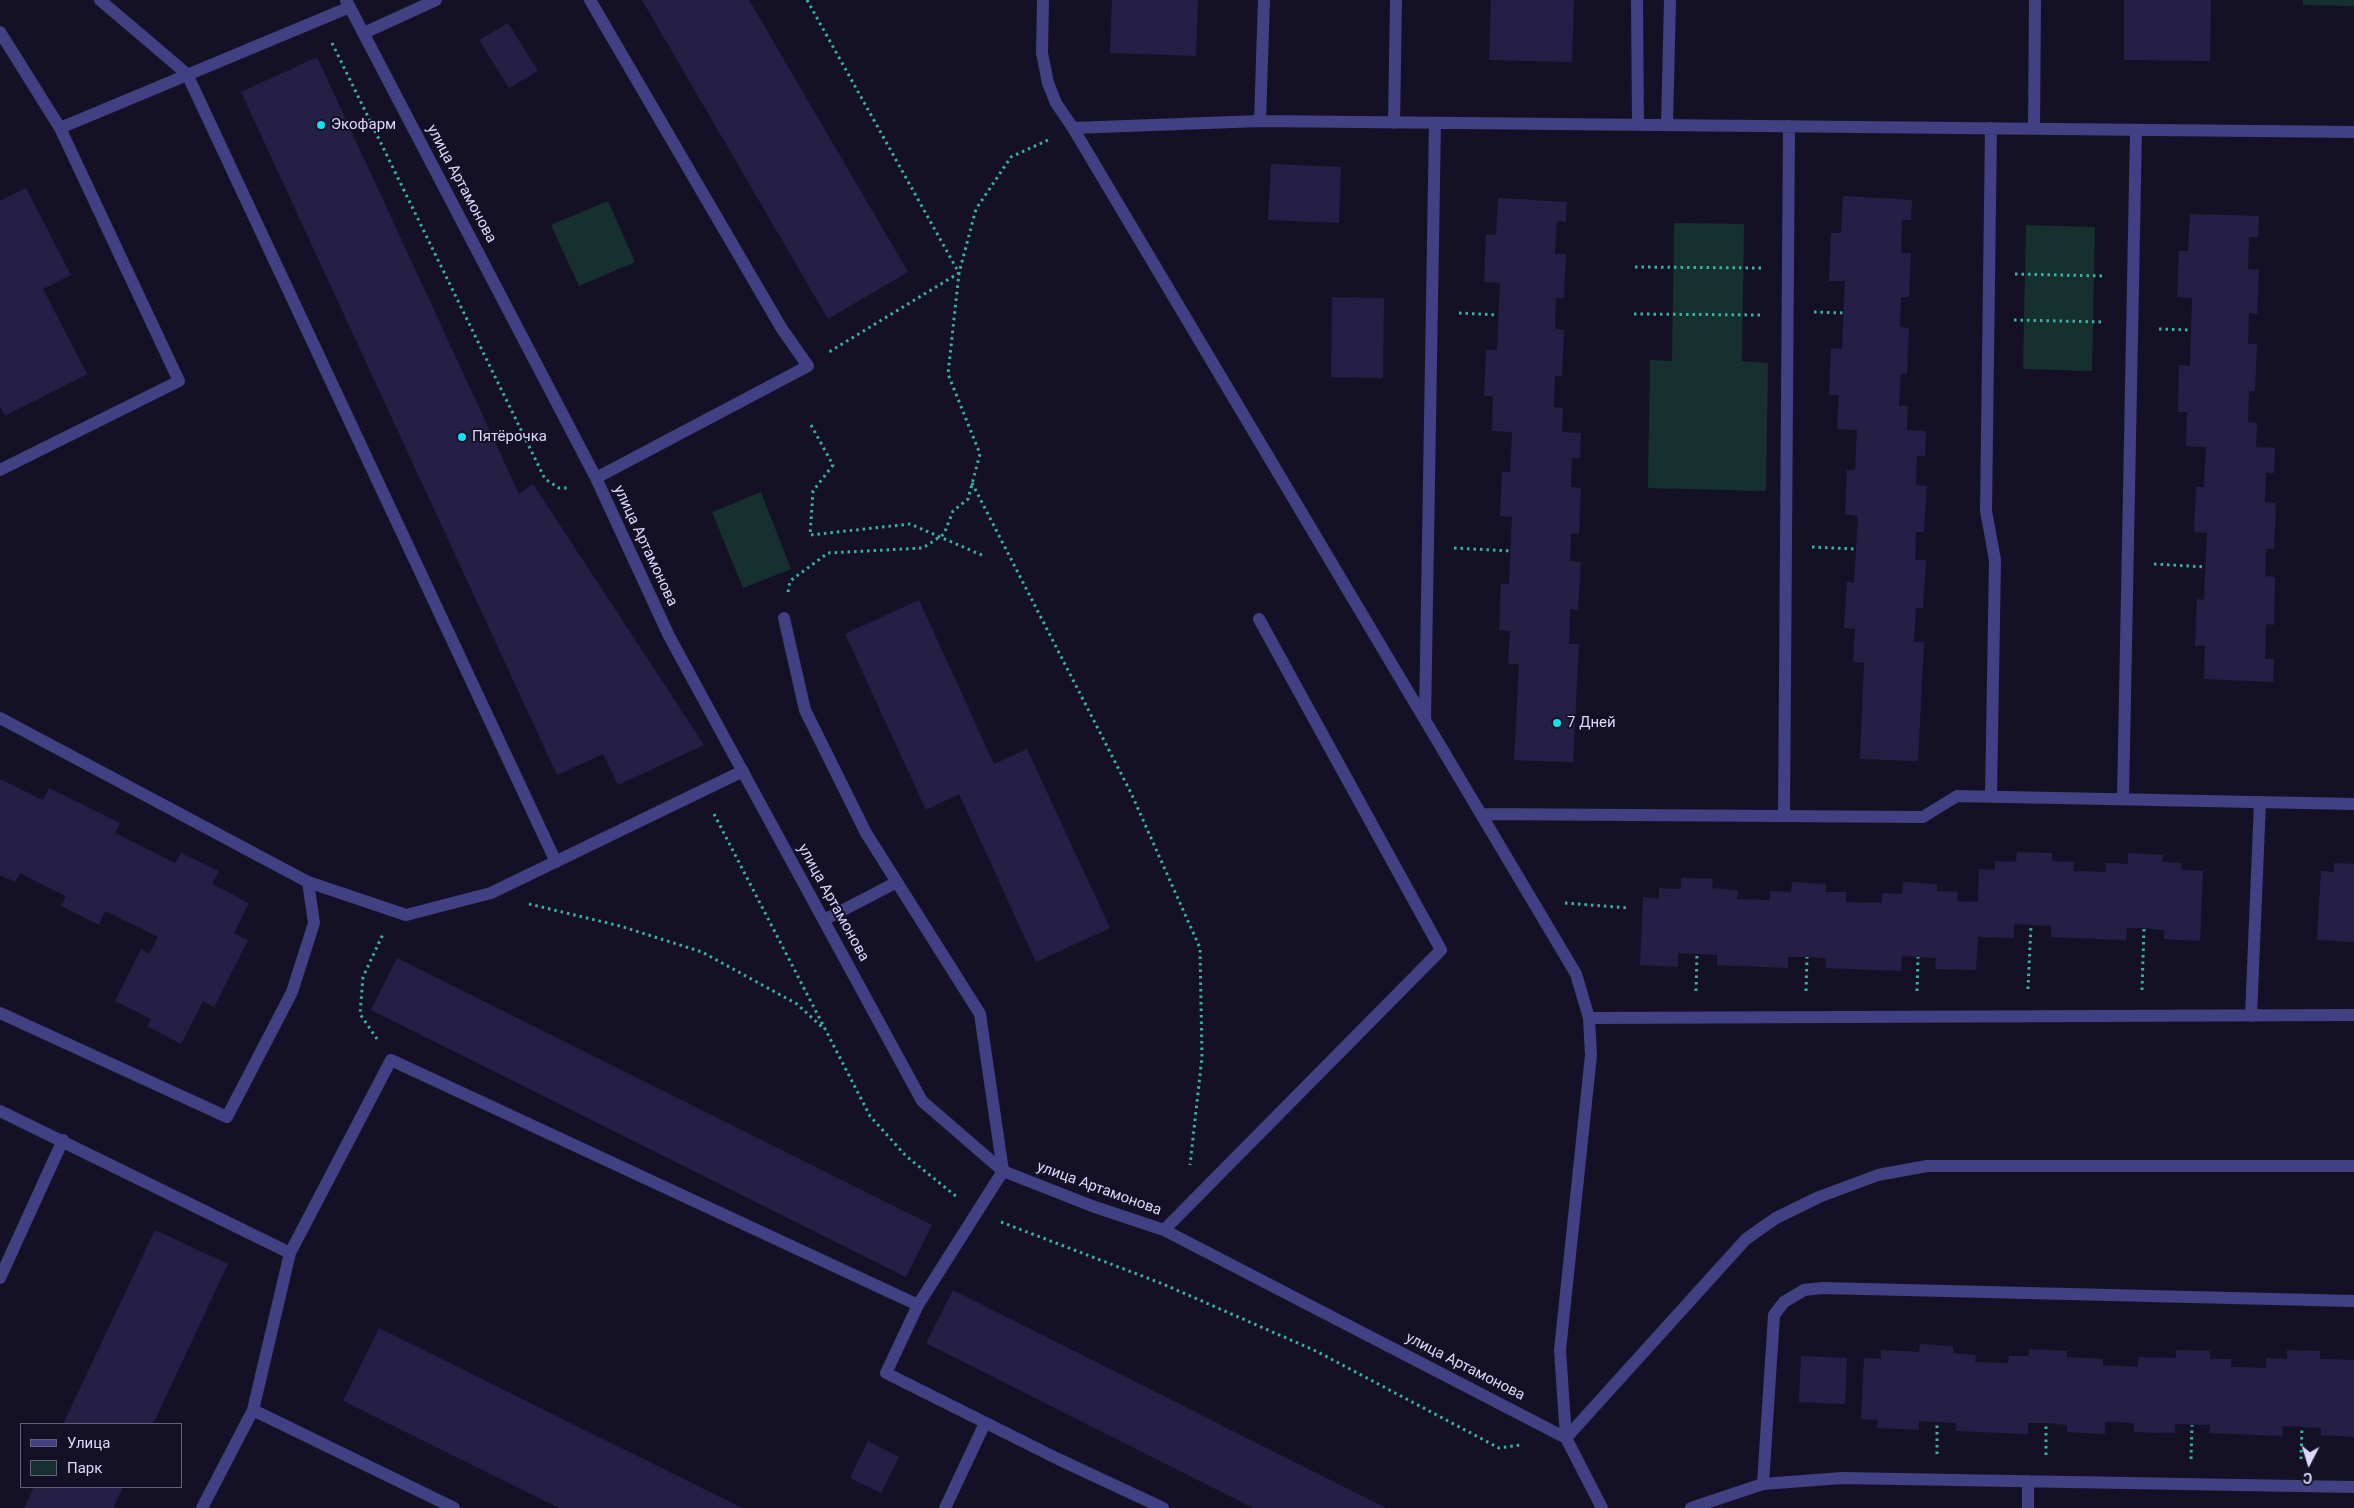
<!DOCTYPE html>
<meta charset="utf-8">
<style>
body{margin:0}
#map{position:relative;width:2354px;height:1508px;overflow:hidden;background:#141127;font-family:Roboto,sans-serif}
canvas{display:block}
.legend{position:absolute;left:20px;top:1423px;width:162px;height:65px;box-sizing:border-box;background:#141127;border:1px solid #64617d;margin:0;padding:6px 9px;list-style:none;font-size:15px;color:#dcd9fd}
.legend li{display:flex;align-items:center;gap:10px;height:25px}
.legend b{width:25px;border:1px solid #64617d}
.north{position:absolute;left:2284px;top:1438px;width:50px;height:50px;-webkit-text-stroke:4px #141127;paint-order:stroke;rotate:185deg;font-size:14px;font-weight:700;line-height:20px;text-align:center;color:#dcd9fd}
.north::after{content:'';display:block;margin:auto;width:18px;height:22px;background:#dcd9fd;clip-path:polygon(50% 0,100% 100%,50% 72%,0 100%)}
</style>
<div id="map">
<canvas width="2354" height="1508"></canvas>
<ul class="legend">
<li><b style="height:6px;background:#404082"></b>Улица</li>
<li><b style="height:14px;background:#15302e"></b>Парк</li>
</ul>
<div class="north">С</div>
</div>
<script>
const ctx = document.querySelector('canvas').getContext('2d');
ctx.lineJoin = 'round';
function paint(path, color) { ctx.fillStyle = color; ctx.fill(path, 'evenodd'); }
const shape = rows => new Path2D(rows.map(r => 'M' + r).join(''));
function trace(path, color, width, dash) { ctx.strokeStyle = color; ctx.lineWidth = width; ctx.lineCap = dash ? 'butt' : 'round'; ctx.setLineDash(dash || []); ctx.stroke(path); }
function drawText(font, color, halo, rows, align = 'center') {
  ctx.font = font + ' Roboto,sans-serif'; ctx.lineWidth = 4; ctx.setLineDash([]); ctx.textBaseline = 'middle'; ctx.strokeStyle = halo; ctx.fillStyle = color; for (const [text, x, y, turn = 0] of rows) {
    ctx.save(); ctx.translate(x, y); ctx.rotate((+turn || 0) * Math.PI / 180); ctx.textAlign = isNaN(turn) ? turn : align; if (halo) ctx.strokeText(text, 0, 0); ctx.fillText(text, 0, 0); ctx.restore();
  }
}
paint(shape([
 [2303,0,2354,0,2354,6,2303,5],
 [608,201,635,262,579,286,551,225],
 [1674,223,1744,224,1742,361,1768,363,1766,491,1648,488,1650,360,1672,361],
 [2026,225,2095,227,2092,371,2023,369],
 [761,492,791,569,743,588,712,512]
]), '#15302e');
paint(shape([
 [642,0,749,0,908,272,828,319],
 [1112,0,1198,0,1196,56,1110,53],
 [1491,0,1574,0,1572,62,1489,60],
 [2124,0,2211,0,2210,61,2124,60],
 [508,23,538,71,509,88,479,40],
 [317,57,519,494,533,484,704,745,618,785,603,754,557,775,241,92],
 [1271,164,1341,167,1339,223,1268,220],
 [26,188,71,275,43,289,87,374,5,416,0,406,0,201],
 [1843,196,1912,200,1911,220,1902,220,1901,253,1911,253,1909,297,1901,297,1900,327,1909,328,1907,374,1901,374,1899,406,1908,406,1907,430,1926,431,1925,456,1917,456,1916,485,1927,486,1924,532,1916,532,1915,560,1926,560,1923,608,1916,608,1914,642,1924,642,1918,761,1860,759,1864,663,1853,662,1855,629,1844,628,1847,582,1854,583,1858,516,1845,514,1847,470,1855,470,1857,430,1837,429,1839,395,1829,395,1831,348,1842,349,1845,281,1829,281,1831,233,1841,233],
 [1498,198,1567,202,1566,222,1557,221,1555,254,1566,254,1564,298,1556,298,1555,329,1564,330,1562,376,1555,376,1554,407,1563,408,1562,432,1581,433,1580,458,1572,458,1571,487,1581,488,1579,534,1571,534,1570,561,1581,562,1578,610,1570,609,1569,644,1579,644,1573,762,1514,760,1519,664,1508,664,1510,631,1499,630,1501,584,1509,584,1512,517,1500,516,1502,472,1510,472,1512,432,1492,431,1493,396,1484,396,1486,350,1497,350,1500,283,1484,282,1486,234,1496,235],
 [2190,214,2259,216,2258,237,2249,237,2248,269,2259,270,2257,314,2249,313,2248,344,2257,344,2255,391,2249,391,2248,422,2257,423,2256,447,2275,448,2274,473,2266,473,2265,502,2276,503,2274,549,2266,549,2265,576,2275,577,2274,625,2266,624,2265,659,2274,659,2273,682,2204,679,2205,646,2195,646,2197,599,2204,600,2207,533,2194,532,2196,487,2204,487,2206,447,2186,446,2187,412,2178,412,2179,365,2190,366,2192,298,2177,297,2179,251,2188,251],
 [1332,297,1384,298,1383,378,1331,377],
 [919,600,994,764,1027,749,1110,928,1036,962,959,794,926,810,845,634],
 [0,779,43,800,49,788,120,823,115,833,175,863,181,853,219,871,212,884,249,903,234,933,248,940,214,1007,203,1001,181,1044,147,1026,151,1019,115,1001,141,949,149,954,158,937,105,911,99,925,61,906,66,896,41,884,20,873,15,882,0,875],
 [2017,852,2052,853,2052,861,2074,862,2073,871,2105,872,2106,863,2128,864,2128,853,2163,855,2162,862,2182,863,2181,870,2203,871,2200,941,2164,939,2164,930,2144,928,2127,928,2126,940,2051,937,2051,926,2014,924,2014,938,1978,937,1976,970,1935,969,1936,958,1902,956,1901,971,1825,968,1826,958,1807,957,1788,957,1788,968,1717,965,1717,955,1678,953,1678,967,1640,965,1643,897,1659,898,1659,888,1681,889,1681,878,1713,879,1712,888,1738,890,1737,899,1770,900,1770,891,1791,892,1792,882,1826,884,1826,892,1846,892,1846,902,1882,903,1882,893,1902,894,1903,882,1937,884,1937,891,1958,892,1957,901,1978,902,1979,869,1995,870,1995,861,2016,862],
 [2334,863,2354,864,2354,942,2317,940,2321,871,2334,872],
 [397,958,932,1225,906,1277,371,1010],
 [155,1230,228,1264,153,1424,63,1424],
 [953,1290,1386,1508,1253,1508,926,1343],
 [379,1328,742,1508,559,1508,343,1401],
 [1920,1344,1953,1346,1953,1353,1976,1355,1975,1362,2008,1363,2009,1356,2029,1356,2029,1349,2067,1351,2067,1357,2103,1359,2103,1365,2138,1367,2138,1357,2176,1358,2176,1350,2210,1351,2210,1359,2231,1359,2231,1367,2266,1368,2266,1358,2287,1359,2287,1350,2320,1351,2320,1359,2354,1360,2354,1437,2321,1435,2321,1428,2283,1426,2282,1436,2209,1433,2210,1425,2175,1424,2175,1433,2134,1432,2134,1423,2105,1422,2105,1434,2067,1432,2067,1425,2046,1423,2028,1423,2028,1434,1956,1431,1956,1423,1919,1421,1919,1430,1877,1428,1878,1420,1861,1419,1864,1358,1881,1359,1881,1350,1919,1352],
 [1801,1356,1847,1358,1845,1404,1799,1402],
 [868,1441,899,1457,881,1493,850,1478],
 [34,1487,123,1487,113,1508,24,1508]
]), '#251f46');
trace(shape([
 [807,0,959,273,829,352],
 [332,43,545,479,559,488,570,488],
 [1635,267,1762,268],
 [2015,274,2106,276],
 [1814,312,1844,313],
 [1459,313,1498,315],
 [1634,314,1761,315],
 [2014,320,2105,322],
 [2159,329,2191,330],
 [811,425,833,465,813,491,810,535,910,524,984,556],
 [972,483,1131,793,1200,948,1202,1057,1190,1165],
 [1812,547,1856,549],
 [1454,548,1511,551],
 [2154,564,2206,567],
 [788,592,790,581,828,553,923,548,944,534,953,511,968,499,980,454,948,374,959,273,976,209,1011,157,1048,140],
 [714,814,870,1116,906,1156,957,1197],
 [1565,903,1629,908],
 [529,904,620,926,702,952,797,1004,823,1028],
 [2028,989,2031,925],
 [2142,990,2144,928],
 [1696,991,1697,954],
 [1806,991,1807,957],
 [1917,991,1918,957],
 [377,1039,360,1014,363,977,383,934],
 [1001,1222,1163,1284,1316,1351,1499,1448,1520,1445],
 [1937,1454,1937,1422],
 [2046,1455,2046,1423],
 [2191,1459,2192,1425],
 [2301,1459,2302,1427]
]), '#38b2a6', 3, [2.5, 4]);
trace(shape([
 [100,0,187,74,556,862],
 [346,0,596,478,669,636,922,1101,1003,1171,1092,1206,1164,1230,1566,1438,1602,1508],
 [590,0,782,329,808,366,596,478],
 [1043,0,1042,53,1048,83,1056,103,1073,128,1576,974,1589,1018,1591,1055,1560,1350,1566,1438],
 [1637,0,1638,125],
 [0,32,60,128,350,7],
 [364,33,436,0],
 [1260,121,1264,0],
 [1394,123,1396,0],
 [1667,125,1670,0],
 [1073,128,1260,121,2354,132],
 [1991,128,1986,511,1995,560,1991,796],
 [2034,129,2035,0],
 [0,470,179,381,60,128],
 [0,718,308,882,406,915,491,893,743,771],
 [1425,720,1435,123],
 [2123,799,2136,130],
 [1481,814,1923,817,1957,796,2354,804],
 [1784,816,1789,126],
 [824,920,897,882],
 [0,1013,227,1117,292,992,314,923,308,882],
 [2251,1016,2260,802],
 [1589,1018,2354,1015],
 [0,1111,290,1253,391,1060,918,1305,1003,1171,980,1014,866,833,805,710,784,618],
 [1164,1230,1441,950,1259,619],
 [0,1278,63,1140],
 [918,1305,886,1373,1058,1459,1163,1508],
 [253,1410,454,1508],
 [1566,1438,1746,1239,1776,1218,1819,1197,1878,1175,1927,1166,2354,1166],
 [2028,1481,2028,1508],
 [1763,1484,1774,1315,1784,1302,1804,1290,1823,1288,2354,1301],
 [202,1508,253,1410,290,1253],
 [945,1508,985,1423],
 [1691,1508,1763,1484,1842,1478,2354,1487]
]), '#404082', 12);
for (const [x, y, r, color] of [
 [321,125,5,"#12e1ef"],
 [462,437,5,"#12e1ef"],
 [1557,723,5,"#12e1ef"]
]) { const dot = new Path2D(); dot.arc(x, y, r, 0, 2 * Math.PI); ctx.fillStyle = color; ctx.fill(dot); trace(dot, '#141127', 2); }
drawText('15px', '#dcd9fd', '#141127', [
 ["Экофарм",331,125],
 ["Пятёрочка",472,437],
 ["7 Дней",1567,723]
], 'left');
drawText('15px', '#dcd9fd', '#141127', [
 ["улица Артамонова",461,184,62],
 ["улица Артамонова",645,546,65],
 ["улица Артамонова",833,903,61],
 ["улица Артамонова",1099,1189,20],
 ["улица Артамонова",1465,1367,27]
]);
</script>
